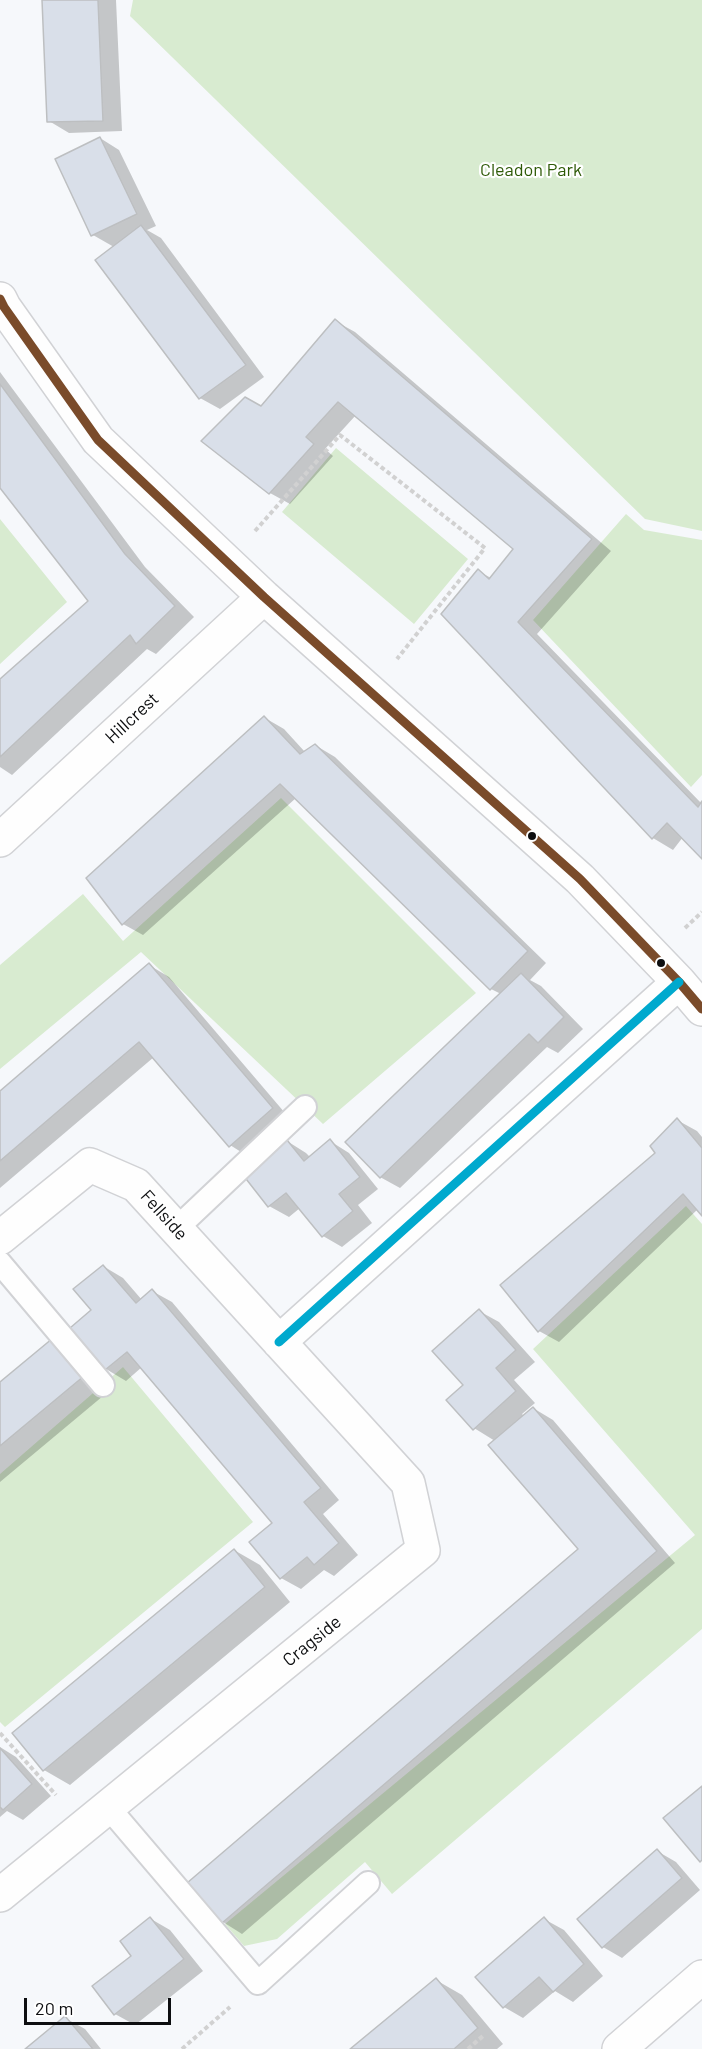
<!DOCTYPE html>
<style>
body{margin:0}
#map{position:relative;width:702px;height:2049px;overflow:hidden;background:#f6f8fb;font-family:Barlow,sans-serif}
canvas{display:block}
.scale{position:absolute;left:24px;top:1998px;width:147px;height:27px;box-sizing:border-box;border:3px solid #0d0e10;border-top:0;padding-left:8px;font-size:18px;line-height:21px;white-space:nowrap;color:#0d0e10;-webkit-text-stroke:4px #fff;paint-order:stroke}
</style>
<div id="map">
<canvas width="702" height="2049"></canvas>
<div class="scale">20 m</div>
</div>
<script>
const ctx = document.querySelector('canvas').getContext('2d');
ctx.lineJoin = 'round';
function paint(path, color) { ctx.fillStyle = color; ctx.fill(path, 'evenodd'); }
const shape = rows => new Path2D(rows.map(r => 'M' + r).join(''));
function trace(path, color, width, dash) { ctx.strokeStyle = color; ctx.lineWidth = width; ctx.lineCap = dash ? 'butt' : 'round'; ctx.setLineDash(dash || []); ctx.stroke(path); }
function drawText(font, color, halo, rows, align = 'center') {
  ctx.font = font + ' Barlow,sans-serif'; ctx.lineWidth = 4.5; ctx.setLineDash([]); ctx.textBaseline = 'middle'; ctx.strokeStyle = halo; ctx.fillStyle = color; for (const [text, x, y, turn = 0] of rows) {
    ctx.save(); ctx.translate(x, y); ctx.rotate((+turn || 0) * Math.PI / 180); ctx.textAlign = isNaN(turn) ? turn : align; if (halo) ctx.strokeText(text, 0, 0); ctx.fillText(text, 0, 0); ctx.restore();
  }
}
paint(shape([
 [133,0,702,0,702,531,645,519,130,16],
 [336,448,468,559,414,624,282,512],
 [626,514,644,530,702,540,702,775,691,787,533,620],
 [0,519,67,602,0,664],
 [281,798,476,993,323,1124,141,952,0,1069,0,965,83,894,123,941],
 [686,1206,702,1224,702,1629,392,1894,365,1862,277,1939,244,1946,225,1924,695,1535,533,1349],
 [123,1367,253,1522,5,1727,0,1722,0,1474]
]), '#d8ebd0');
paint(shape([
 [44,0,116,0,122,131,69,133,49,121],
 [100,138,119,150,156,226,147,230,161,238,264,377,220,409,200,398,97,260,114,247,93,235],
 [335,321,355,332,611,551,537,634,702,804,702,856,683,837,673,850,653,838,443,614,478,571,491,578,515,548,356,415,325,449,333,456,290,504,270,493,203,441,262,408],
 [0,372,145,567,194,617,156,654,147,649,12,775,0,767,0,681,90,601,0,486],
 [265,718,284,729,305,752,315,745,335,757,546,963,530,980,541,986,583,1029,558,1053,547,1047,400,1188,380,1177,501,994,491,989,296,798,143,935,123,924],
 [149,965,169,977,291,1120,249,1157,230,1145,154,1057,0,1188,0,1093],
 [677,1120,697,1131,702,1137,702,1214,698,1209,559,1342,539,1331,502,1285,657,1153],
 [287,1141,306,1153,310,1157,330,1141,349,1153,378,1189,358,1205,372,1223,342,1247,323,1236,300,1208,289,1217,269,1206],
 [103,1266,123,1278,142,1300,152,1291,172,1302,339,1500,323,1514,358,1555,334,1576,324,1570,301,1589,281,1578,274,1523,142,1367,126,1381,106,1369,72,1328,93,1310],
 [479,1311,499,1322,535,1362,514,1380,535,1403,522,1414,524,1416,533,1408,553,1420,675,1563,242,1934,223,1922,580,1549,495,1441,474,1428,465,1385],
 [53,1340,109,1391,0,1482,0,1384],
 [234,1550,260,1565,290,1602,70,1785,44,1770],
 [0,1747,16,1757,51,1796,23,1820,7,1811,0,1817],
 [657,1851,676,1862,700,1890,622,1958,603,1947],
 [151,1919,170,1930,203,1971,135,2025,115,2014,133,1956],
 [544,1919,564,1930,603,1976,573,2002,555,1991,523,2018,504,2007],
 [436,1980,462,1995,503,2044,497,2049,352,2049],
 [65,2018,85,2029,101,2049,27,2049]
]), '#0003');
const building = shape([
 [42,0,98,0,103,121,47,122,42,0],
 [100,137,137,214,91,236,55,159,100,137],
 [141,225,246,365,199,399,95,260,141,225],
 [335,319,592,539,518,622,698,807,702,801,702,859,667,823,652,839,441,614,478,569,489,579,513,549,338,402,306,437,314,444,269,494,201,441,245,397,261,406,335,319],
 [0,384,125,554,175,606,136,644,130,635,0,757,0,679,88,601,0,488,0,384],
 [264,716,300,754,315,744,528,951,490,990,280,784,122,925,86,878,264,716],
 [149,963,273,1108,229,1147,139,1042,0,1161,0,1091,149,963],
 [521,973,564,1017,538,1043,529,1034,380,1178,345,1142,521,973],
 [677,1118,702,1148,702,1216,683,1194,538,1332,500,1285,655,1153,650,1146,677,1118],
 [330,1139,360,1177,339,1194,353,1211,322,1237,286,1193,268,1207,243,1175,287,1140,304,1161,330,1139],
 [103,1265,136,1303,152,1289,321,1488,304,1502,339,1543,314,1565,307,1557,280,1579,249,1542,272,1523,127,1352,105,1370,70,1328,91,1310,73,1289,103,1265],
 [479,1309,516,1350,496,1368,516,1391,473,1430,446,1400,463,1385,432,1351,479,1309],
 [53,1338,84,1376,0,1446,0,1382,53,1338],
 [533,1407,657,1551,222,1923,187,1883,578,1549,488,1445,533,1407],
 [234,1549,265,1587,43,1771,12,1733,234,1549],
 [0,1748,32,1784,3,1810,0,1807,0,1748],
 [702,1786,702,1860,700,1862,663,1818,702,1786],
 [657,1849,682,1878,602,1948,577,1919,657,1849],
 [150,1917,184,1959,114,2015,92,1986,131,1956,120,1941,150,1917],
 [544,1917,584,1964,553,1992,539,1977,503,2008,475,1977,544,1917],
 [436,1978,478,2028,454,2049,350,2049,436,1978],
 [65,2016,93,2049,25,2049,65,2016]
]);
paint(building, '#d9dfe9');
trace(building, '#bdbfc1', 1.5);
const lane = shape([
 [176,1229,305,1107],
 [0,1263,103,1385],
 [108,1807,258,1983,368,1883]
]);
const street = shape([
 [0,299,4,307,98,440,264,597,580,879,679,982,702,1009],
 [0,840,264,597],
 [0,1238,90,1165,136,1185,408,1483,423,1550,0,1895],
 [279,1342,679,982],
 [619,2049,702,1977]
]);
trace(lane, '#d1d2d5', 26);
trace(street, '#d1d2d5', 36);
trace(shape([
 [255,531,340,435,485,548,397,659],
 [685,928,702,912],
 [0,1733,56,1795],
 [182,2049,230,2007],
 [468,2049,484,2035]
]), '#d1d1d1', 4, [4.5, 3]);
trace(lane, '#fefefe', 22);
trace(street, '#fefefe', 33);
trace(shape([
 [0,299,4,307,98,440,264,597,580,879,679,982,702,1009]
]), '#7a4b2a', 9);
trace(shape([
 [279,1342,679,982]
]), '#00a9ce', 9);
for (const [x, y, r, color] of [
 [532,836,5,"#0d0e10"],
 [661,963,5,"#0d0e10"]
]) { const dot = new Path2D(); dot.arc(x, y, r, 0, 2 * Math.PI); ctx.fillStyle = color; ctx.fill(dot); trace(dot, '#fff', 2); }
drawText('18px', '#2e5a07', '#fff', [
 ["Cleadon Park",531,170]
]);
drawText('18px', '#0d0e10', '#fff', [
 ["Hillcrest",132,718,-43],
 ["Fellside",164,1215,48],
 ["Cragside",312,1641,-39]
]);
</script>
